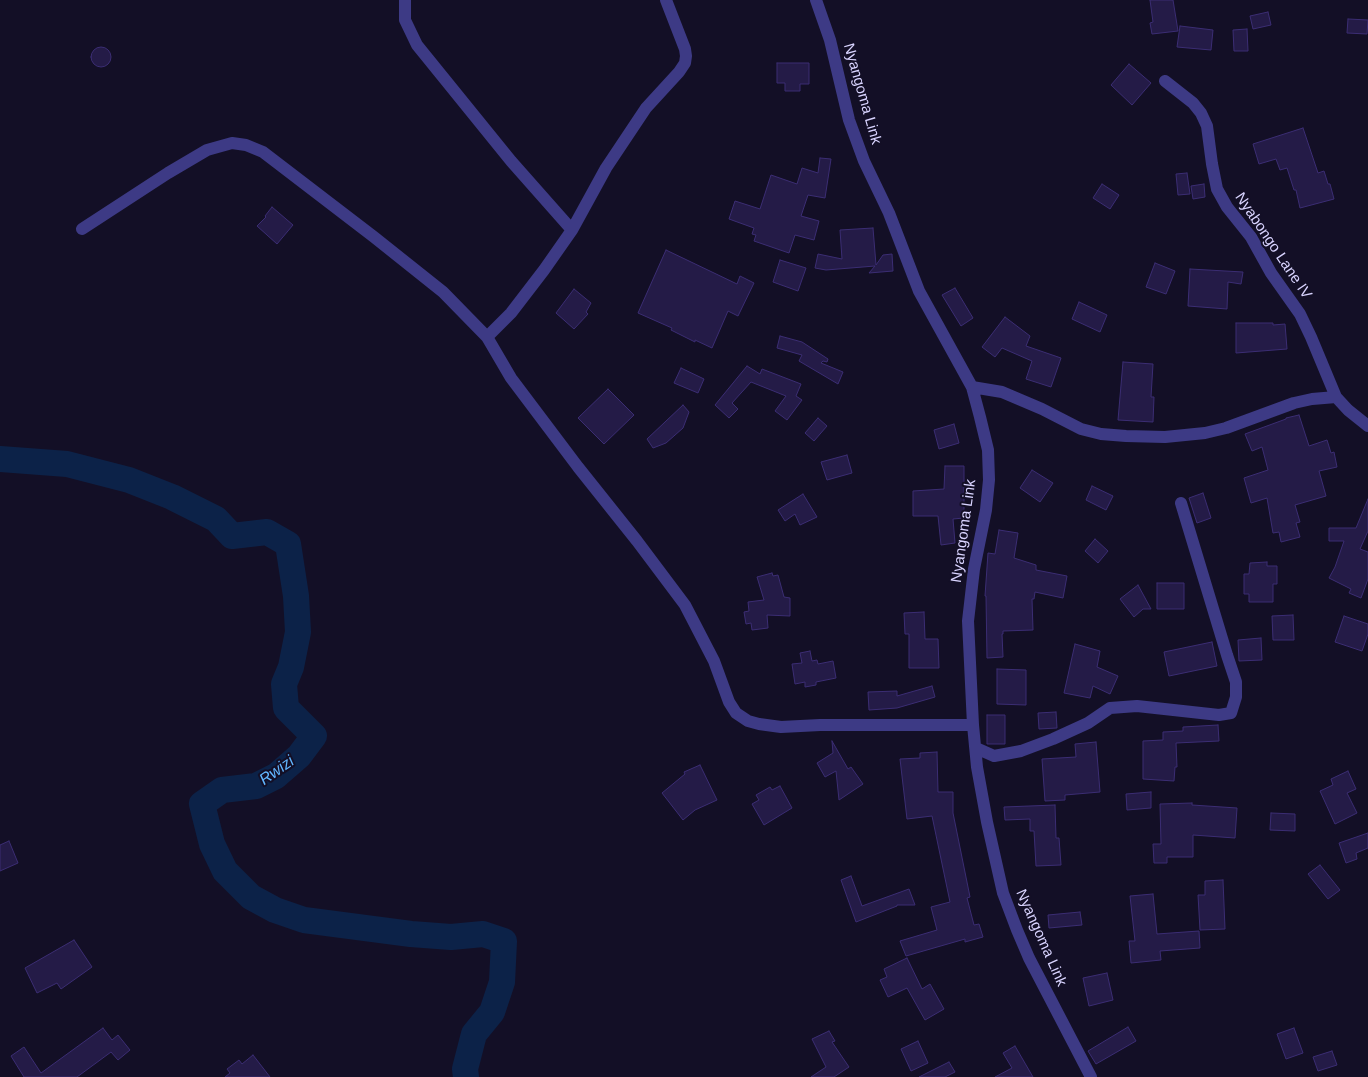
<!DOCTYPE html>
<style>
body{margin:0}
canvas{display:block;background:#130f26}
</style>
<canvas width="1368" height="1077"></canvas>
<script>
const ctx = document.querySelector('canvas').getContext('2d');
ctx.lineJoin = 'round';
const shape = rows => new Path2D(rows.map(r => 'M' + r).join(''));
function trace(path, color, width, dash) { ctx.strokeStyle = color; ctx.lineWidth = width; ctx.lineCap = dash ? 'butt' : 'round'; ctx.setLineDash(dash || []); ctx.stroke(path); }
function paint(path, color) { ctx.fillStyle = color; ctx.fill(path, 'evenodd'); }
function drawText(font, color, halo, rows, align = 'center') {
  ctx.font = font + ' Arial,sans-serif'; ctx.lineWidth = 4; ctx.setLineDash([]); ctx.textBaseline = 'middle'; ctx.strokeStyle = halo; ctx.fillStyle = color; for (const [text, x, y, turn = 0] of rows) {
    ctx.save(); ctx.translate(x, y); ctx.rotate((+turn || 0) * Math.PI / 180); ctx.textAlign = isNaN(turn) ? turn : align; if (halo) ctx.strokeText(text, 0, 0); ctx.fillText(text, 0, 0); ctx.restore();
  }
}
trace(shape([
 [0,459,67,464,129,480,172,497,216,519,232,536,267,532,288,544,296,596,298,632,291,667,284,684,286,708,314,736,299,756,276,776,256,786,222,790,202,804,212,844,225,871,251,897,275,910,304,920,411,934,451,937,483,934,504,941,502,982,492,1012,474,1034,465,1069,466,1077]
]), '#0c2248', 26);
const building = shape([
 [1150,0,1173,0,1178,31,1152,34,1150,23,1153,22,1150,0],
 [1268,12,1271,25,1253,29,1250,16,1268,12],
 [1348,19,1368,20,1367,34,1347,33,1348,19],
 [1180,26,1213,30,1211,50,1177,47,1180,26],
 [1247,29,1248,51,1234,51,1233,30,1247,29],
 '91 57a10 10 0 1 1 20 0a10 10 0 1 1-20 0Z',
 [777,63,809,63,809,84,800,84,800,91,785,91,785,83,777,83,777,63],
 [1129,64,1151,83,1132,105,1111,85,1129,64],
 [1303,128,1318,173,1324,171,1328,184,1330,184,1334,199,1300,208,1296,190,1294,190,1287,168,1280,170,1276,159,1259,164,1253,144,1303,128],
 [820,158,831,159,825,198,808,195,801,216,819,221,814,240,795,235,789,253,754,241,756,235,752,234,754,228,729,219,735,201,760,209,771,175,797,184,802,168,818,173,820,158],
 [1187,173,1190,194,1178,195,1176,174,1187,173],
 [1102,184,1119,195,1110,209,1093,198,1102,184],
 [1204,184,1205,197,1193,199,1191,186,1204,184],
 [272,207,293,225,277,244,257,226,266,217,265,216,272,207],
 [873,228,876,265,883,255,892,254,893,271,869,273,875,266,826,270,815,268,818,254,842,259,840,230,873,228],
 [666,250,737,284,740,276,754,283,738,316,728,311,712,348,695,340,695,342,671,330,672,328,638,313,666,250],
 [780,260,806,268,798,291,773,282,780,260],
 [1155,263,1175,271,1166,294,1146,287,1155,263],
 [1190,269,1243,272,1241,284,1228,282,1227,309,1188,306,1190,269],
 [955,288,973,318,961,326,942,295,955,288],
 [574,289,591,303,586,312,588,314,574,329,556,313,574,289],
 [1079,302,1107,315,1100,332,1072,319,1079,302],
 [1005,317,1030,336,1026,346,1061,358,1051,387,1026,379,1032,361,1002,348,995,357,982,347,1005,317],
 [1236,323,1273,323,1273,325,1285,324,1287,349,1236,353,1236,323],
 [780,336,802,342,828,359,827,362,823,361,821,363,843,372,838,384,799,361,802,355,777,348,780,336],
 [1123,362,1153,364,1151,397,1154,397,1153,422,1118,420,1123,362],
 [747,366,760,374,762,369,801,384,796,396,802,400,787,420,775,411,786,396,751,382,732,403,738,409,729,418,715,405,747,366],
 [681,368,704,379,698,393,674,383,681,368],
 [608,389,634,415,604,444,578,418,608,389],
 [683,405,689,412,683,428,666,443,653,448,647,439,683,405],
 [1299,415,1309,446,1327,440,1331,453,1334,452,1337,467,1319,471,1326,496,1295,505,1300,522,1296,523,1300,537,1281,542,1279,532,1273,533,1267,498,1251,503,1244,478,1268,470,1262,447,1252,451,1245,434,1286,419,1286,418,1299,415],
 [818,418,827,426,814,441,805,433,818,418],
 [954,424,959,443,939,449,934,430,954,424],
 [847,455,852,473,827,480,821,462,847,455],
 [945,466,964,466,964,518,953,519,955,543,941,545,938,516,913,516,913,491,944,489,945,466],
 [1032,470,1053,483,1040,502,1020,488,1032,470],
 [1092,486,1113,496,1106,510,1086,500,1092,486],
 [1203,493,1211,518,1197,523,1189,498,1203,493],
 [803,494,817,517,800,525,795,514,785,521,778,510,803,494],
 [1368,499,1368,531,1360,549,1368,552,1368,579,1361,598,1349,593,1351,589,1329,578,1335,567,1344,541,1329,541,1329,528,1356,528,1368,499],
 [999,530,1018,533,1014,558,1036,565,1036,570,1067,576,1063,598,1035,592,1034,599,1032,599,1033,630,1003,631,1003,634,1002,634,1003,657,987,658,986,596,985,596,988,553,995,554,999,530],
 [1095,539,1108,551,1098,563,1085,551,1095,539],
 [1267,562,1267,566,1277,566,1277,584,1273,584,1273,602,1249,602,1249,594,1244,594,1244,574,1249,574,1250,563,1267,562],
 [772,573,773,576,778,575,784,597,790,598,790,616,767,615,768,628,752,630,751,623,746,624,744,612,749,611,748,602,764,600,757,577,772,573],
 [1157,583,1184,583,1184,609,1157,609,1157,583],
 [1138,585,1151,609,1143,609,1134,617,1120,599,1138,585],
 [924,612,925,639,938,639,939,668,909,668,909,634,905,634,904,613,924,612],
 [1293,615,1294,640,1273,640,1272,616,1293,615],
 [1344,616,1368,624,1368,634,1362,651,1335,642,1344,616],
 [1261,638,1262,660,1239,661,1238,640,1261,638],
 [1212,642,1217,666,1169,676,1164,652,1212,642],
 [1075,644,1100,651,1097,667,1118,676,1110,694,1093,686,1090,698,1064,693,1075,644],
 [810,651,812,661,817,660,818,664,833,661,836,678,816,682,816,685,805,687,805,682,795,684,792,664,802,663,800,653,810,651],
 [997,669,1026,670,1026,705,997,704,997,669],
 [932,686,935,697,897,708,869,710,868,692,897,691,897,696,932,686],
 [1056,712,1057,728,1039,729,1038,713,1056,712],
 [987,715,1005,715,1005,744,987,744,987,715],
 [1218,725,1219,741,1176,743,1177,767,1175,767,1174,781,1143,779,1143,741,1163,740,1163,732,1183,731,1183,727,1218,725],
 [832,741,848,769,851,767,863,784,839,800,836,771,825,777,817,763,833,753,832,741],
 [1096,742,1100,792,1065,795,1065,800,1045,801,1042,759,1076,757,1075,744,1096,742],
 [937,752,938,792,953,792,953,813,970,897,967,898,974,925,979,924,983,937,965,942,965,939,906,956,900,941,937,930,931,907,950,902,932,816,907,819,900,759,920,758,920,753,937,752],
 [700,765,717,800,695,810,683,820,662,793,685,774,684,772,700,765],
 [1348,771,1356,789,1347,793,1357,813,1335,824,1320,791,1333,785,1331,779,1348,771],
 [780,786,792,808,764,825,752,804,759,800,756,795,770,787,772,790,780,786],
 [1151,792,1151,808,1127,810,1126,794,1151,792],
 [1192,803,1192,805,1237,808,1235,838,1193,835,1193,857,1167,857,1167,863,1154,863,1153,844,1161,844,1160,804,1192,803],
 [1055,805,1056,838,1059,838,1061,865,1036,866,1034,831,1030,831,1030,819,1005,820,1004,807,1055,805],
 [1271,813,1295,814,1295,831,1270,830,1271,813],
 [1368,833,1368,848,1356,853,1357,859,1346,863,1339,843,1368,833],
 [9,841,18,863,0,871,0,845,9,841],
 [1320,865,1340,890,1328,899,1308,874,1320,865],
 [851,876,862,906,909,889,915,905,897,905,897,906,856,922,841,880,851,876],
 [1223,880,1225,929,1200,930,1198,895,1205,895,1205,881,1223,880],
 [1153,894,1157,934,1199,931,1200,948,1160,951,1161,960,1131,963,1129,941,1135,941,1130,896,1153,894],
 [1080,912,1082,925,1049,928,1048,915,1080,912],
 [74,940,92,967,61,989,57,983,37,993,25,968,74,940],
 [907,958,922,989,930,984,944,1009,925,1020,907,988,888,997,880,980,887,977,884,969,907,958],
 [1107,973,1113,1000,1089,1006,1083,978,1107,973],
 [1128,1027,1136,1041,1096,1064,1088,1051,1128,1027],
 [103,1028,112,1040,118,1035,130,1050,118,1060,111,1052,77,1077,24,1077,11,1056,24,1047,41,1073,103,1028],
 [1294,1028,1303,1053,1286,1059,1277,1034,1294,1028],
 [829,1031,835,1041,832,1042,849,1067,834,1077,811,1077,826,1067,812,1039,829,1031],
 [918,1041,928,1063,911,1071,901,1049,918,1041],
 [1015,1046,1033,1077,995,1077,1012,1068,1003,1053,1015,1046],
 [1332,1051,1337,1065,1318,1071,1313,1057,1332,1051],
 [253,1055,270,1077,225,1077,230,1073,227,1069,239,1060,242,1064,253,1055],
 [949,1062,955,1072,945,1077,919,1077,949,1062]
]);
paint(building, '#241b47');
trace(building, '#3b2d73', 1);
trace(shape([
 [405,0,405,20,417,45,511,161,572,230],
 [816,0,830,40,849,120,864,161,889,213,919,291,972,387,980,417,988,450,989,480,986,510,974,569,968,621,973,725,977,767,987,822,1003,893,1017,930,1029,958,1091,1077],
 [1165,81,1193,103,1201,113,1207,126,1212,164,1217,189,1227,207,1251,237,1271,273,1300,314,1311,337,1336,397,1348,410,1368,426],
 [82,229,168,173,207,150,232,143,246,145,263,152,374,237,443,292,487,337,511,378,578,467,637,541,685,605,714,661,729,702,736,713,748,721,759,724,781,727,820,725,973,725],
 [487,337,511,313,544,270,572,230,606,168,646,108,679,72,685,63,686,56,685,49,666,0],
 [972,387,1002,392,1042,409,1081,429,1101,434,1126,436,1165,437,1205,433,1226,428,1294,403,1312,399,1336,397],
 [976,748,994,756,1021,751,1053,739,1088,723,1110,708,1137,706,1219,715,1231,713,1236,697,1236,682,1227,655,1181,503]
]), '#3d3a85', 12);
drawText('15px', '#d9d4ff', '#130f26', [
 ["Nyangoma Link",862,94,74],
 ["Nyabongo Lane IV",1273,246,56],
 ["Nyangoma Link",964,531,-82],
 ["Nyangoma Link",1041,938,66]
]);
drawText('italic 16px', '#62b6ff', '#130f26', [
 ["Rwizi",277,771,-35]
]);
</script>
